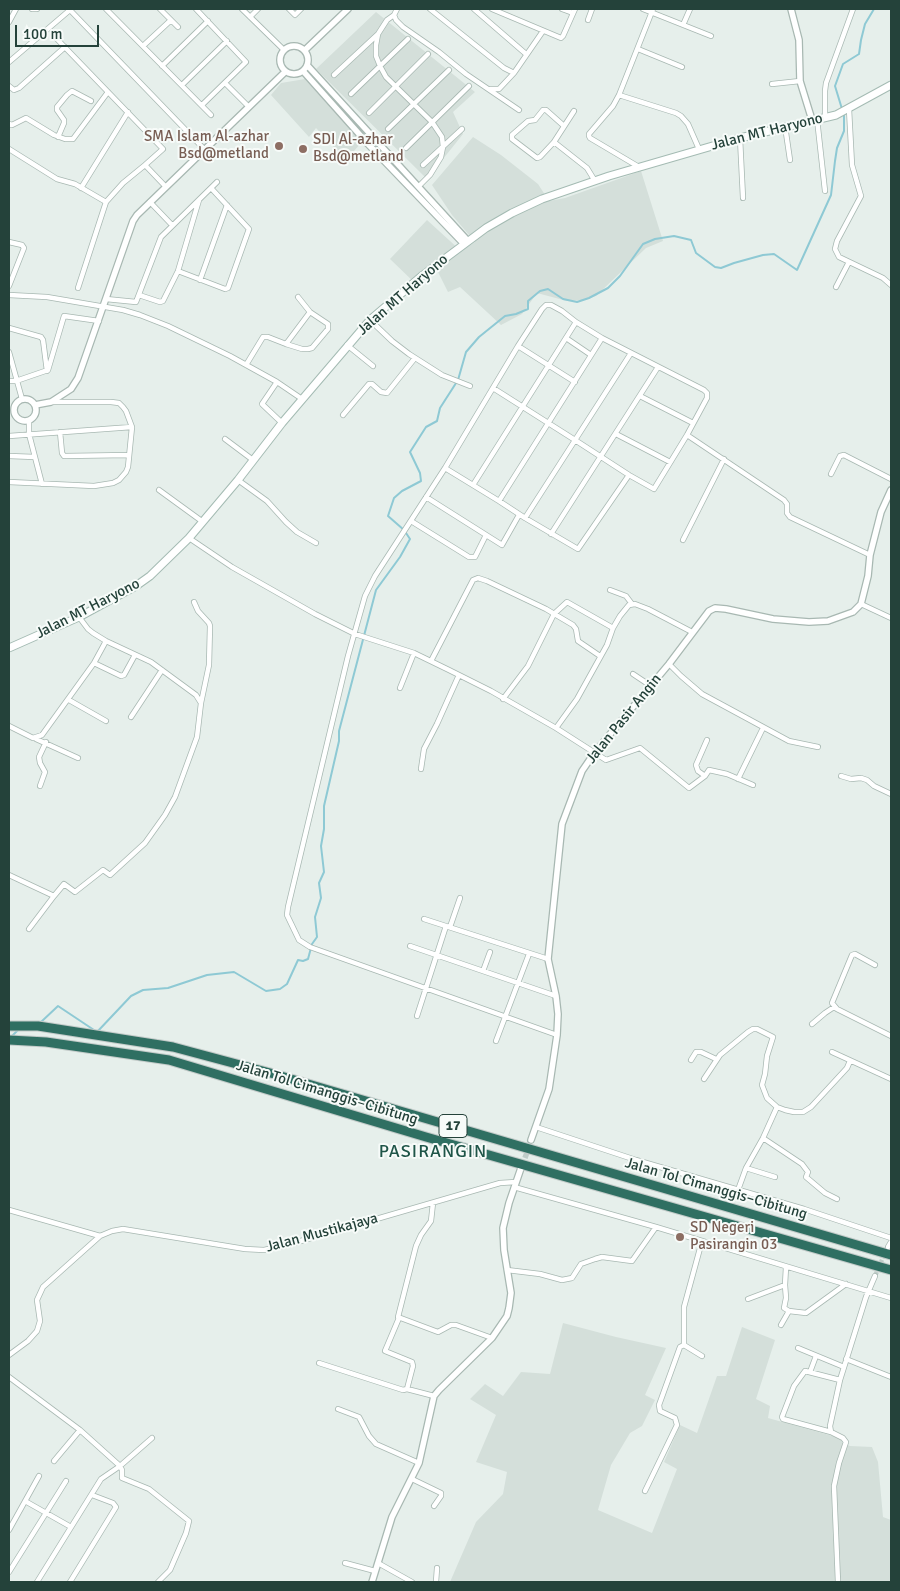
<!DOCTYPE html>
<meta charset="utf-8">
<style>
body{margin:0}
#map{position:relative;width:900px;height:1591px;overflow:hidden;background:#e6efeb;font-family:Signika,sans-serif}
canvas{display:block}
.frame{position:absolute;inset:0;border:10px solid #24423a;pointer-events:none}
.scale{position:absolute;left:15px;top:25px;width:84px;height:22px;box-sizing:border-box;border:2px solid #24423a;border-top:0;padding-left:6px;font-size:15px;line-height:18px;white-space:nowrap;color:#24423a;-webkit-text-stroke:4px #f7fbf9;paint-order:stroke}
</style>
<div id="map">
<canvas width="900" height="1591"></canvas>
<div class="frame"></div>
<div class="scale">100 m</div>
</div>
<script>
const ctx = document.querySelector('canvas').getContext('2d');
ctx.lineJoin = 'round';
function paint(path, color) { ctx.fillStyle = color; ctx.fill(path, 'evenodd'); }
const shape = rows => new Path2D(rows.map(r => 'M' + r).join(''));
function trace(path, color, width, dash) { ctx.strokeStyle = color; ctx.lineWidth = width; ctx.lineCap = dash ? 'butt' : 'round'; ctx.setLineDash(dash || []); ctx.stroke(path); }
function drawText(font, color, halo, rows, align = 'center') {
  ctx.font = font + ' Signika,sans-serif'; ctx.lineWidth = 4; ctx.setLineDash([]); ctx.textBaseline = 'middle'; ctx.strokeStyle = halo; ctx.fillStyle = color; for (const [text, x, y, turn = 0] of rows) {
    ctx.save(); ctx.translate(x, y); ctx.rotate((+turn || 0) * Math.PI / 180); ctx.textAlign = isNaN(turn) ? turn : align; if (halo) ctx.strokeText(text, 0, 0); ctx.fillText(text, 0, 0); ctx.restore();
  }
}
paint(shape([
 [376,12,475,92,453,112,463,134,427,179,316,69],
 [305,79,362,142,346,160,316,128,309,137,271,95,281,83],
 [473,137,501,155,538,184,549,201,565,198,641,171,663,241,646,248,596,296,583,300,567,301,537,293,522,314,501,325,460,287,448,292,437,270,417,285,390,259,427,220,461,251,475,242,452,215,432,185],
 [563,1323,616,1337,666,1348,645,1395,655,1400,642,1426,630,1433,611,1465,598,1510,652,1533,677,1469,664,1462,680,1425,697,1433,717,1376,726,1376,742,1327,775,1340,756,1399,770,1406,768,1418,840,1438,842,1442,850,1446,872,1447,878,1462,883,1517,891,1520,891,1582,450,1582,476,1522,503,1494,507,1472,476,1462,496,1415,470,1399,485,1384,503,1396,521,1372,550,1374]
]), '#d4dfda');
trace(shape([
 [842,109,835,86,843,64,859,54,861,40,865,24,874,9],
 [41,1022,58,1006,97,1032,131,996,143,990,168,988,207,975,234,972,266,991,280,989,287,984,298,960,303,961,308,959,312,944,317,937,315,917,321,898,319,883,324,872,321,846,324,829,324,806,339,741,339,731,376,590,400,557,410,539,404,530,388,516,394,498,402,491,421,481,420,473,410,452,426,427,437,421,440,408,458,380,466,352,479,337,505,316,516,314,528,309,528,301,540,291,548,289,563,299,577,302,589,298,608,288,620,276,643,244,655,239,674,236,691,240,696,253,715,267,721,268,734,263,763,255,774,254,797,270,831,195,835,161,837,148,844,131,844,114],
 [12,1036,19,1029]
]), '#8ec9d4', 2);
trace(shape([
 [875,1276,885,1253]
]), '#bfccc8', 4.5, [4.5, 2]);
trace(shape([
 [522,1166,529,1147]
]), '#bfccc8', 5.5, [5.5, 3]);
const minor = shape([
 [32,9,37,9],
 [106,9,211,115],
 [160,9,178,27],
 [196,9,246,62,202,105],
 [242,9,284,50],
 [289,9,295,15,301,9],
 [397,9,394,15,396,20,403,27,439,52,466,74,519,110],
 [430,9,504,68,514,73,499,89,490,89],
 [474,9,526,54],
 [492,9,561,38,563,36,575,9],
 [562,9,573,13],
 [643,9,711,36],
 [70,10,205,150],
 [394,15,387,20,378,34,376,45,376,56,380,66,386,77,432,122,442,137,443,147,441,157,430,175,419,186],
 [250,17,258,9],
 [588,20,592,9],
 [9,22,16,9],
 [683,25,690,9],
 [55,37,163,149,145,165],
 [143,46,171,20],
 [638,49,682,67],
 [9,62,71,9],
 [162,66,208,21],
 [514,73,543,31],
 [334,75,377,35],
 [225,83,249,107],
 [772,84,800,81],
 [182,85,227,41],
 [9,86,14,90,19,88,65,47],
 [351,94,408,39],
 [619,95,676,113,681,116,688,124,699,149],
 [849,109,852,165,861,196,837,241,835,249,839,257,883,278,891,285],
 [574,111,554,142,587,168,595,181],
 [369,113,428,54],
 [825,117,825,91,826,83,853,9],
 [817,119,825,191],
 [9,124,12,125,26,118,54,135,65,139,73,139,108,92],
 [785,126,790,160],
 [388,129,449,70],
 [58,137,64,123,64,120,57,110,57,107,67,95,72,91,91,101],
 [740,138,743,198],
 [554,142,540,157,537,158,512,139,512,135,528,121,535,120,543,110,546,110,564,126],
 [406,148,469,86],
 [9,149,57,179,75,184,106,202],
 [423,165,462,129],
 [639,167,590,138,589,136,589,134,613,106,619,95,653,9],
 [81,188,128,112],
 [150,202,172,225],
 [9,242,22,245,24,248,9,286],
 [178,271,225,289,228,288,249,229,211,188],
 [200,280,227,205],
 [836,287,849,262],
 [78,288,106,202,123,183,145,165,166,187],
 [9,295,47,297,123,310,140,315,168,326,230,356,277,382,302,399],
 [139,295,160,302,163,301,178,271,199,200],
 [106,299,136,302,161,237,217,182],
 [370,320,392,341,409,354,442,375,470,386],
 [9,328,41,337,43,340,47,371],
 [566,338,591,355],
 [286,344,310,312],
 [347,345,373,366],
 [518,346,575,382],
 [9,352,22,399],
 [246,365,263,337,268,337,286,344,302,349,308,349,312,348,328,329,328,324,310,312,298,297],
 [9,381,16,381,48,370,64,316,99,321],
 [277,382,262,404,282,423],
 [493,388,575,440,629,475,654,489,687,435,707,398,707,393,704,390,602,338,576,322,562,311,551,305,546,305,542,309,518,346,445,468,375,576,365,596,348,656,288,907,287,915,299,940,310,947,557,1035],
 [640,396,693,423],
 [343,415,369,384,372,384,381,392,387,393,415,358],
 [29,420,29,434,42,484],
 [60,432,62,453,64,456,129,455],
 [616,434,670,462],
 [687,435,784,500,787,504,787,513,790,517,870,555],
 [9,436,132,427],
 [225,439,253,460],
 [9,456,35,457],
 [445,468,499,501,525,518,578,549,629,475],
 [831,474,840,456,844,455,891,479],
 [238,480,267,501,286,522,297,532,316,543],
 [9,482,94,486,113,483,119,480,126,472,128,467,132,427,126,411,123,407,119,403,111,402,51,402],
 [473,485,576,322],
 [159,490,203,522],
 [426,497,502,545,519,515],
 [499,501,602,338],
 [525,518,631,353],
 [411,521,469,557,475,557,486,535],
 [551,534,658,367],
 [189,538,232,567,315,614,355,634,414,653,449,670,491,691,556,728,606,760,640,748,689,788,705,776,709,770,727,774,753,785],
 [683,540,724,459],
 [610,590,626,596,632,604],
 [194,602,198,611,209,623,210,626,209,665,201,703],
 [861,604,891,618],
 [431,661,473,580,478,578,487,581,546,609,573,625,576,629,578,641,600,656],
 [94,663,121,676,124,675,135,655],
 [669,664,681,676,702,694,789,741,818,747],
 [633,674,651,686],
 [400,688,414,653],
 [503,699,528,666,554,614,567,602,613,628],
 [69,700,106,721],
 [131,717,162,670],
 [9,726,33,738,42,735,94,663,106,641],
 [556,728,577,699,607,645,613,628,620,616,629,605,635,604,648,609,692,632],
 [36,739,78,758],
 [421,769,424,749,437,724,459,675],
 [705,776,698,771,696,765,707,740],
 [841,776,851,779,861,778,867,780,874,786,891,794],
 [738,779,763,728],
 [40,786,45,772,40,763,39,757,46,742],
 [9,875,54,896,64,884,75,892,103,870,110,875,145,843,165,815,175,797,197,737,201,703,196,695,151,662,106,641,93,633,88,629,79,617],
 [424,919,548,959],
 [450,927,460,898],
 [29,929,54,896],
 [410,946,556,996],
 [875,965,855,954,852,955,832,1003,837,1009,891,1036],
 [483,971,490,952],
 [417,1016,446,926],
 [812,1024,825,1013,834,1007],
 [496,1041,529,954],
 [832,1052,891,1079],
 [691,1060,696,1052,701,1052,716,1059],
 [704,1079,720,1055,748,1032,753,1029,757,1029,773,1037,767,1056,765,1074,762,1085,767,1098,777,1107,785,1110,794,1112,803,1112,811,1107,847,1068,850,1061],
 [536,1127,636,1160,804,1209,891,1238],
 [763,1138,802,1164,808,1172,806,1177,825,1193,837,1199],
 [775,1177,746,1168,763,1138,777,1107],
 [514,1187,656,1227,891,1298],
 [738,1190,746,1168],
 [433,1203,431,1221,421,1235,416,1246,398,1317,438,1332,451,1325,456,1325,492,1338],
 [9,1210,100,1236,112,1231,123,1229,245,1249,264,1250,287,1245,500,1183,516,1182],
 [888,1247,891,1242],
 [786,1267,785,1285,786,1298,784,1308,789,1311],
 [507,1270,540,1274,562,1280,572,1278,581,1264,595,1259,602,1257,632,1261,656,1227],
 [748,1299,785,1285],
 [399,1318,385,1351,412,1362,413,1366,407,1389],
 [781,1325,789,1311,806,1313,846,1284],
 [684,1345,702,1356],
 [798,1348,844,1367],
 [9,1355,28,1341,37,1331,40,1321,37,1300,43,1287,100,1236],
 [846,1359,891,1377],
 [319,1363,403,1390,407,1389,434,1396],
 [810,1372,816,1356],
 [9,1377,80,1430,120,1466,122,1470,122,1478,149,1489,189,1521,186,1533,170,1570,158,1582],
 [338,1409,359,1417,369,1436,376,1444,419,1463],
 [831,1432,783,1419,782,1417,794,1386,805,1371,840,1380],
 [54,1461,80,1430],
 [412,1479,441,1493,441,1496,434,1506],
 [645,1491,677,1425,675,1418,660,1411,659,1405,680,1347,684,1345,684,1307,702,1241],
 [25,1501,71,1527],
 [9,1530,39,1476],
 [345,1563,375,1571],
 [378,1563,412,1582],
 [9,1572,66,1481],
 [37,1582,101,1479,120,1466,152,1438],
 [70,1582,116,1507,113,1503,92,1495],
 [436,1582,437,1568],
 [838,1582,834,1486,839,1463,846,1442,843,1438,831,1432,830,1426,840,1380,866,1297,875,1276]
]);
const tertiary = shape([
 [791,9,799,40,800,81,812,120],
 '280 60a14 14 0 1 1 28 0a14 14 0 1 1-28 0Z',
 [305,50,348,9],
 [307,65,468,241],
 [303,71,368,144,464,244],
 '14 410a11 11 0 1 1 22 0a11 11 0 1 1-22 0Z',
 [35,405,51,402,71,389,78,378,133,221,137,215,285,72],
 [531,1140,549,1089,557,1035,558,1014,556,996,548,959,562,824,582,771,595,752,669,664,709,611,715,608,726,609,773,619,809,622,828,621,853,612,861,604,868,576,870,555,881,512,891,490],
 [372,1582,392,1517,419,1463,434,1396,439,1390,492,1338,507,1316,509,1308,511,1293,504,1250,503,1228,509,1203,521,1168]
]);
const secondary = shape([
 [9,648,79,617,136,586,150,576,189,538,238,480,282,423,370,320,423,275,486,228,512,213,542,199,609,176,740,138,836,115,891,85]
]);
const motorway = shape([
 [9,1026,38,1026,173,1047,274,1074,891,1255],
 [9,1040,46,1042,169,1060,426,1137,891,1270]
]);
trace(minor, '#a8b8b2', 6);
trace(tertiary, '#a8b8b2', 8);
trace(secondary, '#a4bbb3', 9);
trace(motorway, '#c2cac8', 11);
trace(minor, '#fff', 4.5);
trace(tertiary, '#fff', 5.5);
trace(secondary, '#fff', 7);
trace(motorway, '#2f6f62', 9);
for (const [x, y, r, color] of [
 [279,146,5,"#8d6e63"],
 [303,149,5,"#8d6e63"],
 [680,1237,5,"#8d6e63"]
]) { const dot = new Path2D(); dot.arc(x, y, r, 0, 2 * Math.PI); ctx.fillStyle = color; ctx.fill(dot); trace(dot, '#f7fbf9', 2); }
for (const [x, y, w] of [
 [453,1126,28]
]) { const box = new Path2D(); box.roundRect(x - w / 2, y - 11.5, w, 23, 4); ctx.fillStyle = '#f7fbf9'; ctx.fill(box); trace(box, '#24423a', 1); }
drawText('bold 14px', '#24423a', null, [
 ["17",453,1126]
]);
drawText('15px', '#24423a', '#f7fbf9', [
 ["Jalan MT Haryono",767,132,-14],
 ["Jalan MT Haryono",403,295,-41],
 ["Jalan MT Haryono",88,609,-27],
 ["Jalan Pasir Angin",624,719,-51],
 ["Jalan Tol Cimanggis–Cibitung",327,1093,17],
 ["Jalan Tol Cimanggis–Cibitung",716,1189,16],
 ["Jalan Mustikajaya",322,1233,-15]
]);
drawText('15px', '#785e54', '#f7fbf9', [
 ["SMA Islam Al-azhar",269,137,"right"],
 ["Bsd@metland",269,154,"right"],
 ["SDI Al-azhar",313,140],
 ["Bsd@metland",313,157],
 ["SD Negeri",690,1228],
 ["Pasirangin 03",690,1245]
], 'left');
ctx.letterSpacing = '1px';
drawText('18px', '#1f5548', '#f7fbf9', [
 ["PASIRANGIN",433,1152]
]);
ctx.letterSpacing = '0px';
</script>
